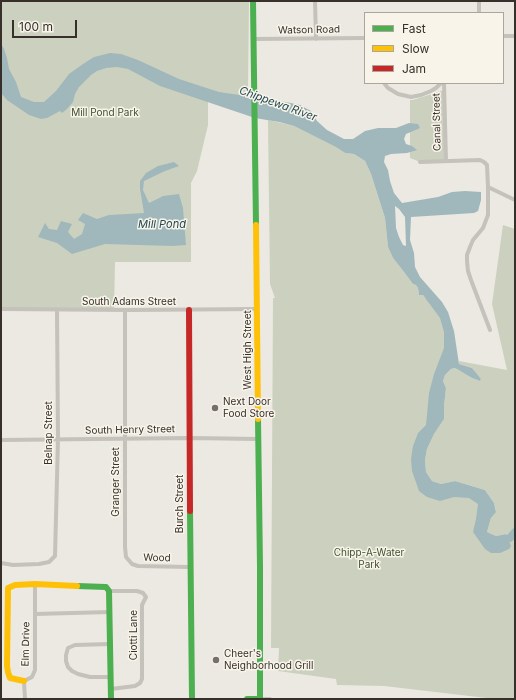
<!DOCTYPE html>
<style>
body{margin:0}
#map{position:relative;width:516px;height:700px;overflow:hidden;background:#ece9e2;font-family:Inter,sans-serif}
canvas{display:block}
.frame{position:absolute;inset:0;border:2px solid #362f2a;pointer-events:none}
.legend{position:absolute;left:364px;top:12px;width:140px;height:72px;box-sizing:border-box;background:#f8f4ea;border:1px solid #aaa59d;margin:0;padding:5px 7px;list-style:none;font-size:12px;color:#362f2a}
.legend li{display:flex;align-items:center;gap:8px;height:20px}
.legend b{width:20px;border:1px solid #aaa59d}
.scale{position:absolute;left:12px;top:20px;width:65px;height:18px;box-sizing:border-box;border:2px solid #362f2a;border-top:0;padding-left:5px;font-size:12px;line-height:14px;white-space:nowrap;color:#362f2a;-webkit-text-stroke:3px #f8f4ea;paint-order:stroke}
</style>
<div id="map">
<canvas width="516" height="700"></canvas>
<div class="frame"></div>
<ul class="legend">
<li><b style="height:5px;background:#4caf50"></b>Fast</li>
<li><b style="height:5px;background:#ffc107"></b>Slow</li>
<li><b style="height:5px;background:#c62828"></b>Jam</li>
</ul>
<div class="scale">100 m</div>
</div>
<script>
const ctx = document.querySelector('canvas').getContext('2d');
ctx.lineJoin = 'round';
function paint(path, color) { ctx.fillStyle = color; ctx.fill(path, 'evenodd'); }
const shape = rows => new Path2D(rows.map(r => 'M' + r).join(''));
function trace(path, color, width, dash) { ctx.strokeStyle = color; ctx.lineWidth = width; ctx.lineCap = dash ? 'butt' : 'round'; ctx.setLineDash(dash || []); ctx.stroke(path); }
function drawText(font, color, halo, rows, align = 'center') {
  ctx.font = font + ' Inter,sans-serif'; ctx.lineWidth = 3; ctx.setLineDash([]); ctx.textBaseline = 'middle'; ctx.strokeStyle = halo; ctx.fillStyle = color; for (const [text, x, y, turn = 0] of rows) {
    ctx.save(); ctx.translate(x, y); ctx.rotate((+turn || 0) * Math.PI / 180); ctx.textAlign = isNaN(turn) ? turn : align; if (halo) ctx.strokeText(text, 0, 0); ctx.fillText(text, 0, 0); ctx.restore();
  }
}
paint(shape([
 [1,1,249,1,248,87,246,104,208,92,208,125,197,171,191,183,191,262,115,262,114,310,1,309],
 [444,90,446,161,420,162,410,158,410,100,413,100],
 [268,120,294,126,335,146,345,153,354,154,365,161,371,174,385,218,388,247,393,258,404,272,413,284,416,285,418,288,419,295,423,295,425,298,436,298,451,328,451,351,441,366,434,395,430,425,423,440,418,453,417,465,421,477,432,486,450,488,463,486,475,491,483,502,483,516,485,539,495,542,508,538,506,534,496,536,487,532,491,518,496,511,494,503,485,490,455,481,441,484,432,481,426,472,425,460,427,449,434,434,444,419,444,406,446,388,443,381,445,375,451,369,455,368,472,378,480,381,481,379,478,375,472,368,459,364,459,361,507,370,492,304,503,225,515,229,515,699,495,699,384,686,337,685,336,679,278,671,279,648,271,648,273,298,275,298,270,284]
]), '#cbd1be');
paint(shape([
 [1,44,4,49,7,58,9,69,16,82,21,97,34,102,44,102,56,91,69,74,83,64,94,57,110,53,121,54,138,60,179,79,219,92,281,101,300,105,311,111,317,121,327,130,344,139,353,139,365,131,378,128,396,128,409,123,418,124,420,128,418,129,406,134,404,139,406,144,412,146,417,150,414,151,407,153,391,154,385,156,384,162,388,170,390,181,394,193,402,203,438,197,452,192,465,191,481,192,481,200,478,211,474,213,411,217,410,240,414,253,415,267,420,277,442,302,448,312,454,331,459,364,472,368,478,375,481,379,480,381,472,378,455,368,451,369,445,375,443,381,446,388,444,406,444,419,434,434,427,449,425,460,426,472,432,481,441,484,455,481,485,490,494,503,496,512,491,518,487,532,496,536,506,534,511,546,509,549,500,553,491,553,485,549,473,532,476,519,478,504,469,498,454,497,440,501,427,497,419,491,412,471,411,459,413,446,418,433,426,425,429,393,434,374,444,348,444,332,440,318,423,295,419,295,418,288,416,285,413,284,404,272,393,258,388,247,385,218,371,174,365,161,354,154,345,153,336,147,294,126,279,122,255,118,160,86,128,69,117,67,106,68,97,71,91,75,79,87,75,94,73,102,67,109,62,113,60,111,47,118,41,119,29,115,7,100,1,93,2,65],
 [395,206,399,209,405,217,406,246,403,245,399,237,396,228],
 [174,162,179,166,165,171,144,181,143,190,149,203,163,196,179,194,183,208,186,245,173,246,105,244,72,254,57,243,38,237,45,223,49,229,57,230,61,221,72,224,68,232,74,239,82,234,85,224,78,220,83,213,97,219,109,215,144,213,140,189,140,181,146,173,158,166]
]), '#a0b8bb');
trace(shape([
 [499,541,510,538,515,532]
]), '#a0b8bb', 8);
trace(shape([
 [315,1,316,39],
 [479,1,479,13],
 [503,36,515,36],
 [253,39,365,38],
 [384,83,388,88,398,94,411,97,421,95,431,91,436,88,441,83],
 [444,83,446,161],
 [420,162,480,160,484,162,487,165,488,187,488,215,483,228,473,240,470,247,467,255,467,261,468,271,471,280,490,330],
 [488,187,515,200],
 [1,309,129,310,257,309],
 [125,310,125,547,126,557,132,564,138,566,190,567],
 [1,440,189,438,258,439],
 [1,563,13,565,39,564,49,562,55,556,58,439,57,310],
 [109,591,137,591,143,593,146,597,142,605,142,679,140,683,135,686,111,689],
 [35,614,110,612],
 [111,644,75,645,68,648,66,655,66,661,68,667,72,671,78,674,90,677,111,677],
 [25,699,24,681,32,677,35,670,35,584],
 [260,699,270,699]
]), '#c5c1bb', 4);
trace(shape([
 [253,1,256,225],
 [258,419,260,567,260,699],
 [190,511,192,699],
 [77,586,106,587,109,591,111,699],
 [247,699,260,699]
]), '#4caf50', 6);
trace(shape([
 [256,225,258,419],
 [24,681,10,678,8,672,7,666,8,588,15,585,35,584,77,586]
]), '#ffc107', 6);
trace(shape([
 [189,310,190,511]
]), '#c62828', 6);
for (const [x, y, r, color] of [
 [215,408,4,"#76706a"],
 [216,660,4,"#76706a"]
]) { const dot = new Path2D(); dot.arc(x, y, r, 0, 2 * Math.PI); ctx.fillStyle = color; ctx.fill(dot); trace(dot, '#f8f4ea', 1.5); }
drawText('10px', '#362f2a', '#f8f4ea', [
 ["Watson Road",309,30,-1],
 ["Canal Street",437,122,-91],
 ["South Adams Street",129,302],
 ["West High Street",248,350,-90],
 ["South Henry Street",130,430,-1],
 ["Belnap Street",49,433,-90],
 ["Granger Street",116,482,-90],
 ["Burch Street",180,504,-90],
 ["Wood",157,558,1],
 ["Ciotti Lane",134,635,-90],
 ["Elm Drive",26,644,-89]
]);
drawText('10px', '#415230', '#f8f4ea', [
 ["Mill Pond Park",105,113],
 ["Chipp-A-Water",369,553],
 ["Park",369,565]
]);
drawText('10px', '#362f2a', '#f8f4ea', [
 ["Next Door",223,402],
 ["Food Store",223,414],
 ["Cheer's",224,654],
 ["Neighborhood Grill",224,666]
], 'left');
drawText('italic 11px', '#234a53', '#f8f4ea', [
 ["Chippewa River",278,104,20],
 ["Mill Pond",162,225]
]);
</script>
